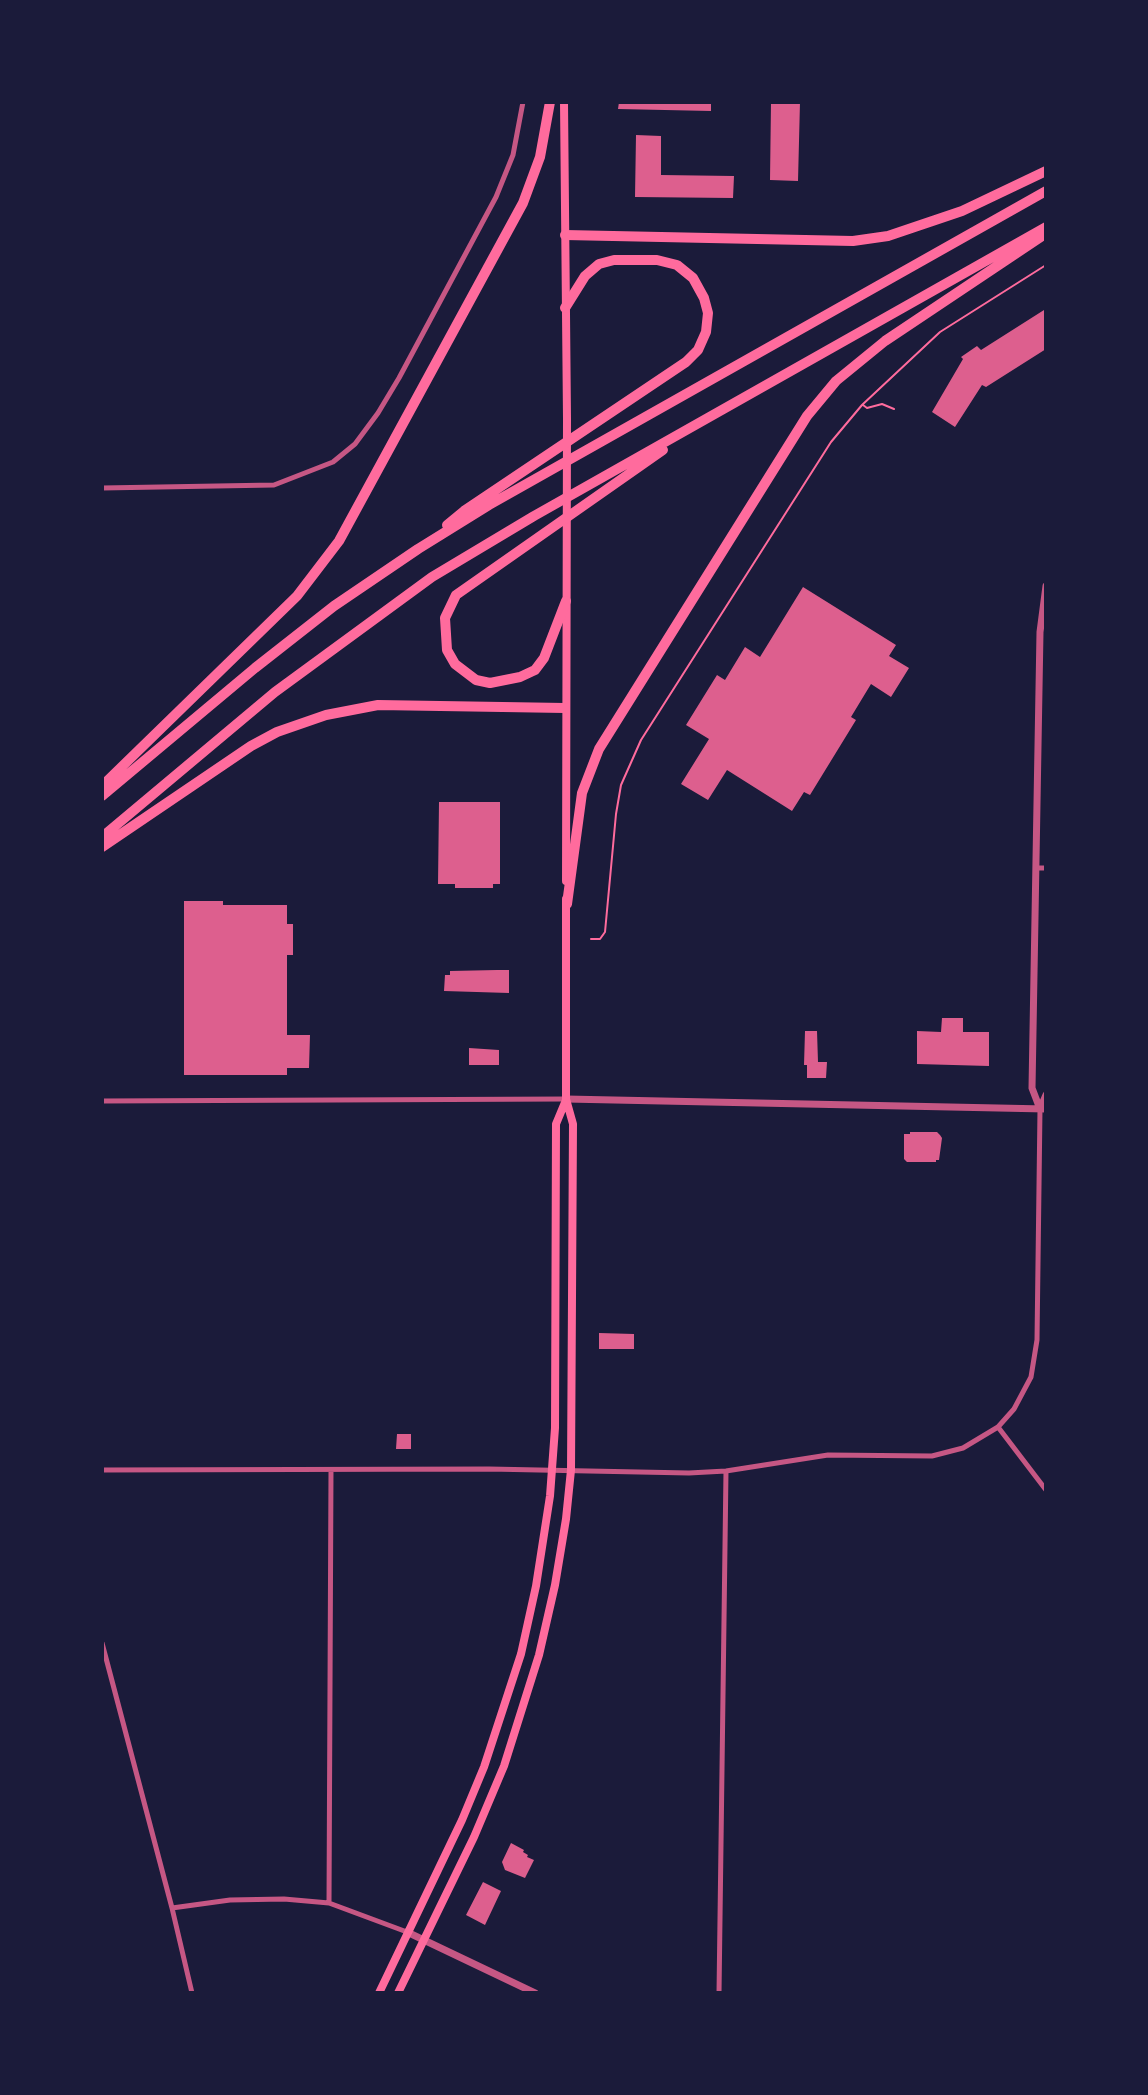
<!DOCTYPE html>
<style>
body{margin:0}
#map{position:relative;width:1148px;height:2095px;overflow:hidden;background:#1b1b3a;font-family:"Playfair Display",serif}
canvas{display:block}
.frame{position:absolute;inset:0;border:104px solid #1b1b3a;pointer-events:none}
</style>
<div id="map">
<canvas width="1148" height="2095"></canvas>
<div class="frame"></div>
</div>
<script>
const ctx = document.querySelector('canvas').getContext('2d');
ctx.lineJoin = 'round';
const shape = rows => new Path2D(rows.map(r => 'M' + r).join(''));
function trace(path, color, width, dash) { ctx.strokeStyle = color; ctx.lineWidth = width; ctx.lineCap = dash ? 'butt' : 'round'; ctx.setLineDash(dash || []); ctx.stroke(path); }
function paint(path, color) { ctx.fillStyle = color; ctx.fill(path, 'evenodd'); }
trace(shape([
 [102,1876,102,1885]
]), '#12122b', 3);
paint(shape([
 [619,102,711,102,711,111,618,109],
 [771,102,800,102,798,181,770,180],
 [636,135,661,136,661,175,734,176,733,198,635,197],
 [1044,310,1046,349,986,387,982,385,955,427,932,412,963,359,961,357,977,346,981,350],
 [803,587,896,645,889,656,909,668,891,697,871,684,851,717,856,720,810,795,804,792,792,811,727,770,708,800,681,784,709,739,686,725,717,675,725,680,745,647,760,657],
 [439,802,500,802,500,884,493,884,493,888,455,888,455,884,438,884],
 [184,901,223,901,223,905,287,905,287,924,293,924,293,955,287,955,287,1035,310,1035,309,1068,287,1068,287,1075,184,1075],
 [497,970,509,970,509,993,444,991,445,975,450,975,450,971],
 [942,1018,963,1018,963,1032,989,1032,989,1066,917,1064,917,1031,941,1032],
 [805,1031,817,1031,818,1062,827,1062,826,1078,807,1078,807,1065,804,1065],
 [469,1048,499,1050,499,1065,469,1065],
 [910,1132,937,1132,940,1135,942,1138,939,1160,936,1160,936,1162,907,1162,904,1159,904,1134,910,1134],
 [599,1333,634,1334,634,1349,599,1349],
 [397,1434,411,1434,411,1449,396,1449],
 [511,1843,524,1850,523,1852,528,1855,527,1857,534,1860,525,1878,505,1870,502,1862],
 [483,1882,501,1891,485,1925,466,1915]
]), '#dd5f8e');
trace(shape([
 [863,405,867,408,882,404,894,409],
 [591,939,600,939,605,932,616,814,621,785,641,740,831,442,862,405,940,332,1046,265]
]), '#ff6b9d', 2);
trace(shape([
 [102,488,274,485,333,462,355,444,378,413,399,378,496,197,513,155,523,102],
 [1037,868,1046,868],
 [102,1101,565,1099],
 [998,1427,1046,1490],
 [102,1470,489,1469,689,1473,726,1471,828,1455,932,1456,963,1448,998,1427,1014,1409,1031,1377,1037,1340,1040,1109],
 [102,1643,172,1908,192,1993],
 [329,1903,331,1470],
 [172,1908,230,1900,284,1899,329,1903,407,1932],
 [719,1993,726,1471]
]), '#c65784', 5);
trace(shape([
 [566,1099,1046,1109],
 [1040,1109,1032,1088,1040,632,1046,586],
 [1040,1109,1046,1095],
 [407,1932,535,1993]
]), '#c65784', 7);
trace(shape([
 [564,102,567,419,566,881],
 [379,1993,462,1820,484,1767,521,1654,536,1586,550,1496,555,1428,556,1124,566,1100],
 [398,1993,474,1837,504,1766,539,1655,555,1585,566,1519,571,1470,573,1124,566,1099,566,899]
]), '#ff6b9d', 8);
trace(shape([
 [565,235,853,241,888,236,962,211,1046,171],
 [447,525,464,511,686,362,698,350,706,332,708,313,704,298,693,278,677,265,657,260,614,260,599,264,585,276,565,308],
 [566,601,544,658,535,670,520,677,490,683,476,680,455,664,447,650,445,618,456,595,663,450],
 [102,786,297,596,339,541,523,203,540,157,550,102],
 [102,796,255,668,334,606,418,549,489,505,1046,191],
 [102,837,275,692,432,577,534,516,1046,227],
 [102,847,251,746,277,732,326,715,378,705,565,708],
 [567,904,582,793,599,749,807,416,836,381,885,341,1042,236]
]), '#ff6b9d', 10);
</script>
